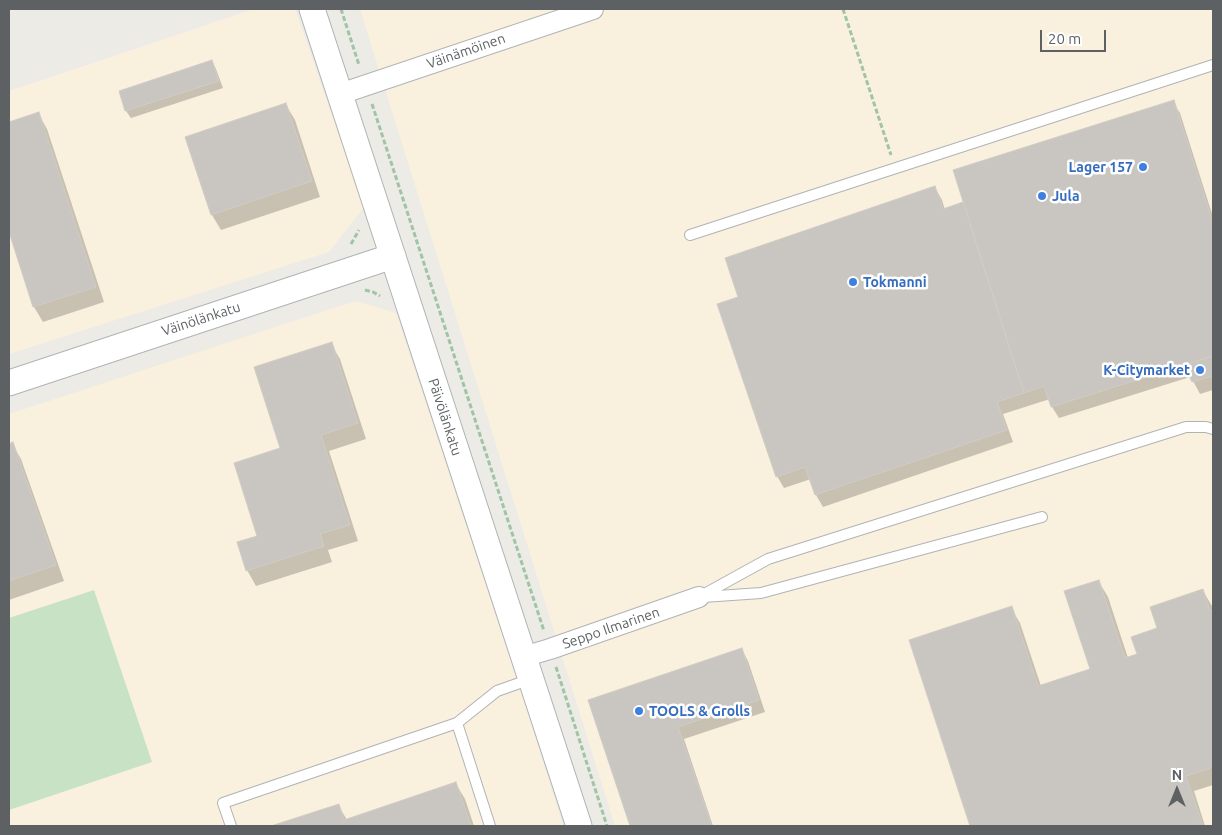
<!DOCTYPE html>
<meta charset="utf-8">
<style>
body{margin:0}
#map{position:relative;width:1222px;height:835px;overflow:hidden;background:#edebe5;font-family:Ubuntu,sans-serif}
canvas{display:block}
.frame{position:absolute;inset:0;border:10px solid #5d6164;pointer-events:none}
.north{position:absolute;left:1152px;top:765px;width:50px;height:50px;-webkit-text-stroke:4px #fff;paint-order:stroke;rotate:0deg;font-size:14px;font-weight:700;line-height:20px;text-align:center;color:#5d6164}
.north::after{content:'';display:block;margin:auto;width:18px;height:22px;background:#5d6164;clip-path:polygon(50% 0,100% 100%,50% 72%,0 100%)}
.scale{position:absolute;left:1040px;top:30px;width:66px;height:22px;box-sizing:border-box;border:2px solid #5d6164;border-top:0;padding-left:6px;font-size:15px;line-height:18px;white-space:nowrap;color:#5d6164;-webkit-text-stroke:4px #fff;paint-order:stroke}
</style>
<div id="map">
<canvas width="1222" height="835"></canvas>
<div class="frame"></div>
<div class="north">N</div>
<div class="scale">20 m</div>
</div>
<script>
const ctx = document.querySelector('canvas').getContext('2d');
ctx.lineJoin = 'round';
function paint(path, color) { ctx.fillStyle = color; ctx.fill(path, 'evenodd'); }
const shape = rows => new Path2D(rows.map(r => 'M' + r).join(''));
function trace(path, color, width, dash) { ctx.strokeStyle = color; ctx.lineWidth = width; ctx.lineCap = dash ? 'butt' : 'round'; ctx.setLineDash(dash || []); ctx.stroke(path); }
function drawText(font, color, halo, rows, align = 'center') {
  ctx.font = font + ' Ubuntu,sans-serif'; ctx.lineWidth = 5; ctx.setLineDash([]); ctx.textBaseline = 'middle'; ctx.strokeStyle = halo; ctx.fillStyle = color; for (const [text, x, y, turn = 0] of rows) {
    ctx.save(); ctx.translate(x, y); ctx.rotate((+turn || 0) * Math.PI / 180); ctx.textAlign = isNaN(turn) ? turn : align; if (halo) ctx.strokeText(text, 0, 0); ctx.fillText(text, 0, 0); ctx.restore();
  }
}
paint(shape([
 [254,9,295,9,364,207,329,252,9,354,9,91],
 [360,9,1213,9,1213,826,615,826],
 [355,301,396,313,528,713,563,826,9,826,9,414]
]), '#faf0de');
paint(shape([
 [94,590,152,762,9,810,9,618]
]), '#c8e2c5');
paint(shape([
 [212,61,216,69,223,88,131,118,126,111,120,92],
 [1173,102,1180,113,1213,217,1213,390,1200,394,1191,377,1190,377,1059,418,1052,407,1050,399,1003,414,1013,442,823,507,816,495,811,479,784,488,777,476,740,297,935,188,942,200,945,210,965,203],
 [286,105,295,120,320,197,221,230,212,215,186,138],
 [38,113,47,129,104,302,43,322,34,307,9,228,9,123],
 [331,344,340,359,366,439,329,451,358,541,328,550,332,562,256,586,247,570,259,537,281,449],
 [12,444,21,459,64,581,9,600,9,445],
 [1099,582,1108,597,1128,658,1138,655,1159,629,1203,591,1212,606,1213,612,1213,785,1194,791,1205,826,971,826,911,640,1011,608,1020,623,1041,686,1091,670],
 [742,650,748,661,765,712,684,739,713,826,631,826,589,701],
 [456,784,465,799,474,826,275,826,338,805,347,820]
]), '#0003');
const building = shape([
 [212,60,219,81,125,111,119,91,212,60],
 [1174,100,1213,223,1213,356,1051,407,1044,386,1024,393,953,170,1174,100],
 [286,103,312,181,211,215,185,137,286,103],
 [39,112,96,287,33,307,9,232,9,122,39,112],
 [935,186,943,209,963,202,1024,393,997,402,1007,430,815,495,805,467,776,477,717,304,738,297,725,258,935,186],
 [332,342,358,423,321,435,350,525,320,534,324,546,246,571,237,542,257,536,234,463,280,448,254,367,332,342],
 [1213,356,1213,376,1192,382,1184,365,1213,356],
 [13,442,56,565,9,581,9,444,13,442],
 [1099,580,1125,658,1137,654,1131,637,1157,628,1150,607,1203,589,1210,611,1213,610,1213,767,1186,776,1203,826,970,826,909,640,1012,606,1038,686,1090,669,1064,591,1099,580],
 [742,648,759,700,678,727,712,826,630,826,588,700,742,648],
 [456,782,471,826,271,826,339,804,344,820,456,782]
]);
paint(building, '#c9c6c2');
trace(building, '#d1ccc4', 1);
const service = shape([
 [690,235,1213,65],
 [699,597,768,559,1186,427,1206,427,1213,429],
 [703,597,761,593,1042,517],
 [231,826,223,803,457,723],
 [490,826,457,723,497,691,531,679]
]);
const minor = shape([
 [340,94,593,9],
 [523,657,550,649,699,597]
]);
const tertiary = shape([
 [312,9,579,826],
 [9,383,393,256]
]);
trace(service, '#b0b3b6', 12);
trace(minor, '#b0b3b6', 22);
trace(tertiary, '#b0b3b6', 27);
trace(shape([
 [341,9,359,65],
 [843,9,891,155],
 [372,104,544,631],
 [351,244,359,230],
 [365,290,373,292,380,296],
 [556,667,607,826]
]), '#a0c4a6', 3, [5, 2.5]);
trace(service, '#fff', 10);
trace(minor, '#fff', 20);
trace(tertiary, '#fff', 25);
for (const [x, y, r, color] of [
 [1143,167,5,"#3f7fe0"],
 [1042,196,5,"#3f7fe0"],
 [853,282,5,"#3f7fe0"],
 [1200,370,5,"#3f7fe0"],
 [639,711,5,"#3f7fe0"]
]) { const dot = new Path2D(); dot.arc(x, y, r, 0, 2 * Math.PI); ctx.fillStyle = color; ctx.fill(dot); trace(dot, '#fff', 2); }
drawText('14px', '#5d6164', '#fff', [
 ["Väinämöinen",466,51,-19],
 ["Väinölänkatu",201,319,-18],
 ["Päivölänkatu",445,417,72],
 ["Seppo Ilmarinen",611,628,-19]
]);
drawText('bold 14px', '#366cbe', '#fff', [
 ["Lager 157",1133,167,"right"],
 ["Jula",1052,196],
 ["Tokmanni",863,282],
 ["K-Citymarket",1190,370,"right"],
 ["TOOLS & Grolls",649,711]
], 'left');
</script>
